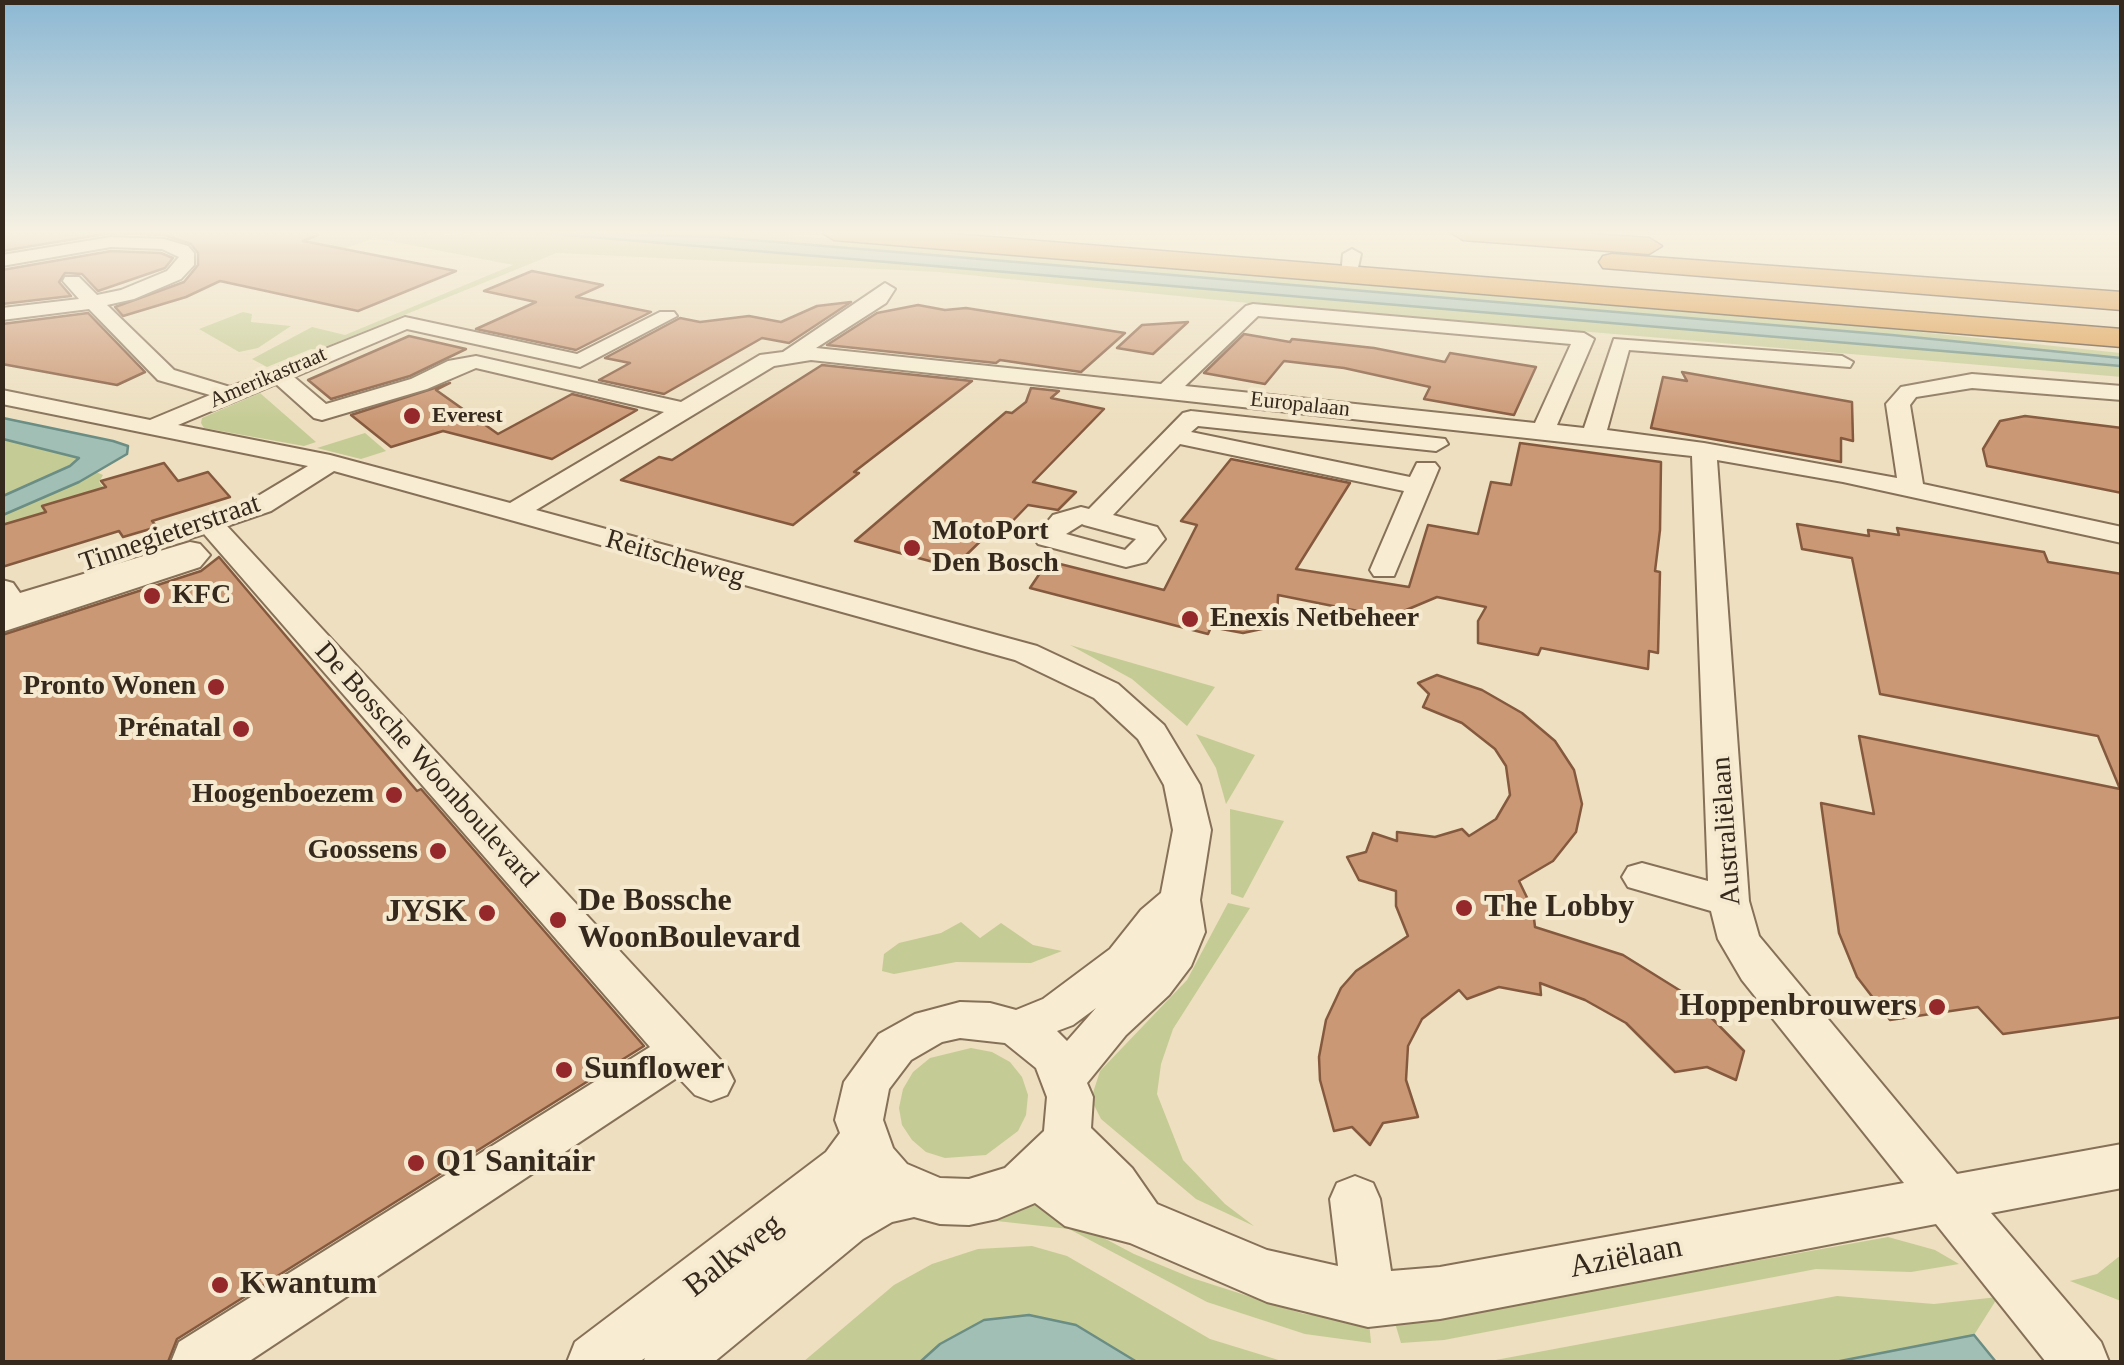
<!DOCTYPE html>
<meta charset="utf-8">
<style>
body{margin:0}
#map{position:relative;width:2124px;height:1365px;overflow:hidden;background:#eddfbf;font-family:"Times New Roman",serif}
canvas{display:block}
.frame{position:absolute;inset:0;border:5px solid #35281c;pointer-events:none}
</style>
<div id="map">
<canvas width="2124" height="1365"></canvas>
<div class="frame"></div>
</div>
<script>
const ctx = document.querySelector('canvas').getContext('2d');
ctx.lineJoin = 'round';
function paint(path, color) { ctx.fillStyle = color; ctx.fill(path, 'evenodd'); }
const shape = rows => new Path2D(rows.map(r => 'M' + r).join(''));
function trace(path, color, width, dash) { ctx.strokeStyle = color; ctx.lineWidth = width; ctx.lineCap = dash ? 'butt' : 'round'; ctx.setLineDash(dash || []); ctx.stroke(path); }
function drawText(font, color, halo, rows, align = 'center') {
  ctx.font = font + ' "Times New Roman",serif'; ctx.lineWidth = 8; ctx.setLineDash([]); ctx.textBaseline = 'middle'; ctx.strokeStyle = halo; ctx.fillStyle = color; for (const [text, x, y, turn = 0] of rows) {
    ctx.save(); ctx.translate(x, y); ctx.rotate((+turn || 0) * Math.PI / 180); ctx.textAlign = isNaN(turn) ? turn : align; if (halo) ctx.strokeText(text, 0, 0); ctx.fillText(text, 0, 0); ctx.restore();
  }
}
paint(shape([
 [332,232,461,235,531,232,703,244,2121,366,2122,377,1248,303,938,272,557,253,318,350,311,349,267,367,252,359,312,327,345,335,513,265,374,238,343,249,303,242],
 [629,232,748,232,1824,322,2121,353,2121,358,1892,335],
 [243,312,252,314,251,322,291,326,258,348,239,352,199,329],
 [260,393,316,442,304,446,204,428,201,423,202,418],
 [365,433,386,451,361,459,317,448],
 [3,439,69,453,80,457,70,466,3,496],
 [96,472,103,475,99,482,104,488,42,506,45,513,3,525,3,515],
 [1070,645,1215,687,1187,726,1132,679],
 [1196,734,1255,755,1226,804,1216,768],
 [1230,809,1284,821,1243,898,1231,894],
 [1228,903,1250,908,1173,1029,1161,1064,1157,1094,1183,1160,1225,1204,1254,1226,1196,1199,1101,1119,1091,1099,1100,1071,1187,980],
 [961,922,980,938,1001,923,1033,945,1062,951,1031,963,956,962,894,974,882,971,884,954,899,943,941,933],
 [971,1048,992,1052,1010,1062,1022,1077,1028,1095,1026,1115,1018,1131,986,1155,945,1158,926,1152,912,1140,902,1125,899,1108,903,1089,913,1072,930,1058],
 [1026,1197,1134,1254,1192,1278,1304,1314,1369,1321,1371,1343,1305,1334,1207,1302,1069,1229,988,1220],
 [1888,1237,1935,1250,1959,1264,1911,1272,1816,1269,1444,1340,1401,1343,1395,1323,1433,1319],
 [1032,1246,1067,1256,1210,1339,1285,1362,1137,1362,1076,1325,940,1344,920,1362,803,1362,894,1285,932,1264,978,1249],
 [2121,1255,2121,1301,2070,1281,2097,1274],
 [1837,1296,1934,1304,1998,1297,1974,1335,1835,1362,1485,1362]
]), '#c5cb94');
const water = shape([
 [531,232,716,237,1892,335,2121,358,2121,366,531,232],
 [3,418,113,441,128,446,127,454,79,482,3,515,3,496,70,466,79,458,3,439,3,418],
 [1029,1315,1076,1325,1137,1362,920,1362,940,1344,984,1320,1029,1315],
 [1974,1335,1996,1362,1835,1362,1974,1335]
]);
paint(water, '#a2bfb6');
trace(water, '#6a8d84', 2.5);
const building = shape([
 [2,232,317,232,318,235,303,241,456,271,358,311,220,281,186,297,123,316,115,307,184,282,198,265,198,253,191,244,164,235,111,233,2,251,2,232],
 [111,251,161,253,173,258,165,268,98,291,82,274,65,273,59,282,71,296,2,304,2,270,111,251],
 [532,271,603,285,576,297,651,312,576,350,476,329,536,302,484,291,532,271],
 [851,302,789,343,762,338,664,394,599,380,630,363,605,358,680,318,700,322,749,316,781,322,817,306,851,302],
 [918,305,945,310,966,308,1125,333,1081,372,1000,360,996,363,827,345,877,313,918,305],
 [88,313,145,372,117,385,2,364,2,324,88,313],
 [1188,322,1153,354,1117,348,1142,325,1188,322],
 [1244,334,1290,342,1292,339,1374,348,1445,362,1450,353,1536,367,1514,415,1424,399,1430,387,1344,368,1284,361,1265,384,1204,373,1244,334],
 [409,336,466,349,410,376,331,399,308,380,409,336],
 [822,365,972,381,854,472,859,473,793,525,621,480,659,457,672,460,822,365],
 [1682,372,1852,402,1853,441,1841,438,1841,462,1651,428,1663,377,1687,381,1682,372],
 [450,383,436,390,498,434,572,394,637,410,552,459,443,431,391,447,351,415,450,383],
 [1031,388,1059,391,1051,398,1104,409,1033,482,1076,492,1058,510,1028,505,1004,530,994,528,959,562,942,558,937,563,855,541,1006,412,1012,413,1026,402,1031,388],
 [2025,416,2122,428,2122,493,1987,466,1983,449,2000,421,2025,416],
 [1520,443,1661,462,1660,530,1655,571,1660,572,1658,653,1649,651,1648,669,1541,648,1538,655,1478,643,1478,621,1486,607,1437,597,1399,613,1398,619,1278,595,1277,623,1271,627,1243,633,1211,627,1208,634,1030,588,1048,561,1164,590,1197,525,1181,521,1231,459,1350,483,1296,569,1409,587,1428,525,1478,534,1491,482,1511,485,1520,443],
 [164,463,178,481,208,472,230,497,152,521,157,527,123,537,119,531,2,567,2,525,46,512,42,506,106,487,101,481,164,463],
 [1797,524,1869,536,1868,530,1899,535,1897,528,2044,552,2048,562,2122,574,2122,1017,2003,1034,1978,1007,1890,1020,1857,977,1839,933,1821,803,1874,814,1859,736,2120,789,2098,736,1880,694,1852,558,1802,549,1797,524],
 [219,557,417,791,421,789,644,1046,177,1339,168,1362,2,1362,2,635,201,571,219,557],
 [1437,675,1482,690,1522,713,1555,741,1574,770,1582,804,1576,832,1553,861,1519,881,1533,910,1535,927,1623,955,1692,998,1744,1051,1736,1080,1707,1067,1675,1072,1626,1023,1585,1000,1540,983,1541,995,1499,987,1467,999,1459,990,1422,1019,1408,1046,1406,1080,1418,1117,1383,1123,1370,1145,1352,1127,1334,1131,1320,1080,1319,1057,1326,1020,1341,988,1356,971,1408,936,1396,906,1396,891,1359,880,1347,857,1366,852,1373,833,1397,841,1397,832,1435,837,1462,829,1469,836,1496,819,1510,795,1506,766,1495,749,1462,723,1423,707,1429,694,1418,683,1437,675]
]);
paint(building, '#cb9875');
trace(building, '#85593e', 2.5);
const minor = shape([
 [111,237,164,239,188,246,194,253,194,265,181,279,134,299,107,305,174,370,230,387,405,317,577,354,660,312,674,312,677,316,580,367,407,329,294,377,326,404,411,379,448,361,476,356,681,402,760,355,783,352,885,283,895,289,886,303,816,348,1161,384,1246,306,1253,304,1584,333,1594,339,1557,425,1584,428,1614,339,1842,356,1853,362,1850,367,1629,350,1607,430,1704,443,1897,478,1886,404,1901,387,1972,374,2122,386,2122,400,1972,388,1916,397,1910,405,1923,484,2122,527,2122,543,1843,482,1717,460,1749,901,1759,936,1957,1174,2122,1144,2122,1188,1991,1213,2101,1342,2109,1362,2046,1362,1936,1224,1440,1319,1368,1327,1267,1302,1130,1243,1065,1226,1035,1203,997,1219,969,1225,940,1224,914,1217,892,1222,863,1239,714,1362,643,1362,645,1358,639,1362,567,1362,575,1342,826,1152,840,1133,835,1120,844,1082,879,1034,915,1014,960,1002,990,1003,1016,1010,1043,999,1110,949,1141,910,1161,893,1173,830,1164,785,1138,739,1094,698,1015,660,334,471,271,511,227,526,727,1067,734,1081,727,1095,711,1101,695,1095,678,1077,248,1362,171,1362,179,1342,650,1047,204,534,191,538,177,530,181,524,253,499,308,466,2,404,2,390,150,420,210,395,158,380,89,309,2,320,2,308,79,299,63,281,65,277,79,277,97,295,121,290,167,271,179,257,162,249,111,247,2,266,2,255,111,237],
 [1258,316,1571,344,1535,423,1185,386,1258,316],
 [811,360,1692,456,1708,881,1642,863,1628,867,1622,877,1628,887,1711,911,1718,939,1742,980,1904,1183,1440,1267,1391,1271,1380,1199,1373,1183,1355,1176,1337,1183,1330,1199,1338,1266,1267,1250,1157,1204,1132,1168,1091,1128,1093,1097,1087,1083,1126,1035,1169,995,1191,966,1205,932,1200,900,1211,830,1200,785,1164,725,1118,684,1037,646,536,510,774,366,811,360],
 [476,368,664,412,510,503,330,455,178,425,276,384,314,418,322,420,427,389,476,368],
 [1096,1008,1067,1041,1057,1031,1073,1025,1096,1008],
 [960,1038,1005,1043,1036,1068,1047,1097,1044,1131,1005,1168,969,1179,940,1178,907,1164,893,1148,883,1120,889,1089,911,1060,942,1042,960,1038],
 [1352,249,1361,254,1357,272,1348,278,1341,276,1343,254,1352,249],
 [1191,411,1445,439,1448,444,1436,451,1198,426,1191,432,1410,477,1417,463,1435,463,1439,468,1394,576,1374,576,1370,570,1404,491,1180,444,1113,515,1157,527,1165,539,1146,562,1126,567,1038,544,1034,538,1053,515,1081,507,1089,509,1183,413,1191,411],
 [1082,524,1084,525,1136,539,1125,550,1066,534,1082,524],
 [190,542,200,544,210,555,200,567,2,632,2,580,13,583,20,593,190,542]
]);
const highway = shape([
 [821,232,928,232,2122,329,2122,347,834,240,821,232],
 [1450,232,1565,232,1649,238,1662,246,1649,254,1463,240,1450,232],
 [1612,254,2122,292,2122,310,1603,268,1599,262,1603,256,1612,254]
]);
trace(minor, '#867058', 4);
trace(highway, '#533e2c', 3);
paint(minor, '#f8edd2');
paint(highway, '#dd9d4f');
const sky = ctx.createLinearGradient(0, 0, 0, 423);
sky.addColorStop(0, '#8cb8d4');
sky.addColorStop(0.55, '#f7f1e2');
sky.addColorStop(1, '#f7f1e200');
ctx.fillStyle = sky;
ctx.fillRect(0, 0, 2124, 423);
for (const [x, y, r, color] of [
 [412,416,10,"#95282a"],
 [912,548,10,"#95282a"],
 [152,596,10,"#95282a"],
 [1190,619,10,"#95282a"],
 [216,687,10,"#95282a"],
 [241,729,10,"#95282a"],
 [394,795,10,"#95282a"],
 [438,851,10,"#95282a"],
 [1464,908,10,"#95282a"],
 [487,913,10,"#95282a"],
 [558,920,10,"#95282a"],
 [1937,1007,10,"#95282a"],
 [564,1070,10,"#95282a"],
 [416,1163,10,"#95282a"],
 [220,1285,10,"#95282a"]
]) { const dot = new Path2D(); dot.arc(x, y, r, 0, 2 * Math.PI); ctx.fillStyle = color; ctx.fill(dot); trace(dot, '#f5e9cf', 4); }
drawText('22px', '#35281c', '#f5e9cf', [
 ["Amerikastraat",268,378,-23],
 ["Europalaan",1300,405,6]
]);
drawText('bold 22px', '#35281c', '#f5e9cf', [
 ["Everest",432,416]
], 'left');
drawText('bold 28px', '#35281c', '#f5e9cf', [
 ["MotoPort",932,532,"left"],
 ["Den Bosch",932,564,"left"],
 ["KFC",172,596,"left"],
 ["Enexis Netbeheer",1210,619,"left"],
 ["Pronto Wonen",196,687],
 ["Prénatal",221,729],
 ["Hoogenboezem",374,795],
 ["Goossens",418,851]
], 'right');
drawText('28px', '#35281c', '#f5e9cf', [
 ["Tinnegieterstraat",170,534,-19],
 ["Reitscheweg",675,559,16],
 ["De Bossche Woonboulevard",426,765,48],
 ["Australiëlaan",1727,831,-94]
]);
drawText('bold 32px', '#35281c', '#f5e9cf', [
 ["De Bossche",578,902],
 ["WoonBoulevard",578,939],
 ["The Lobby",1484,908],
 ["JYSK",467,913,"right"],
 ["Hoppenbrouwers",1917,1007,"right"],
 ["Sunflower",584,1070],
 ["Q1 Sanitair",436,1163],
 ["Kwantum",240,1285]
], 'left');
drawText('32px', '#35281c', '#f5e9cf', [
 ["Balkweg",734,1256,-38],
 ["Aziëlaan",1626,1258,-11]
]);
</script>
